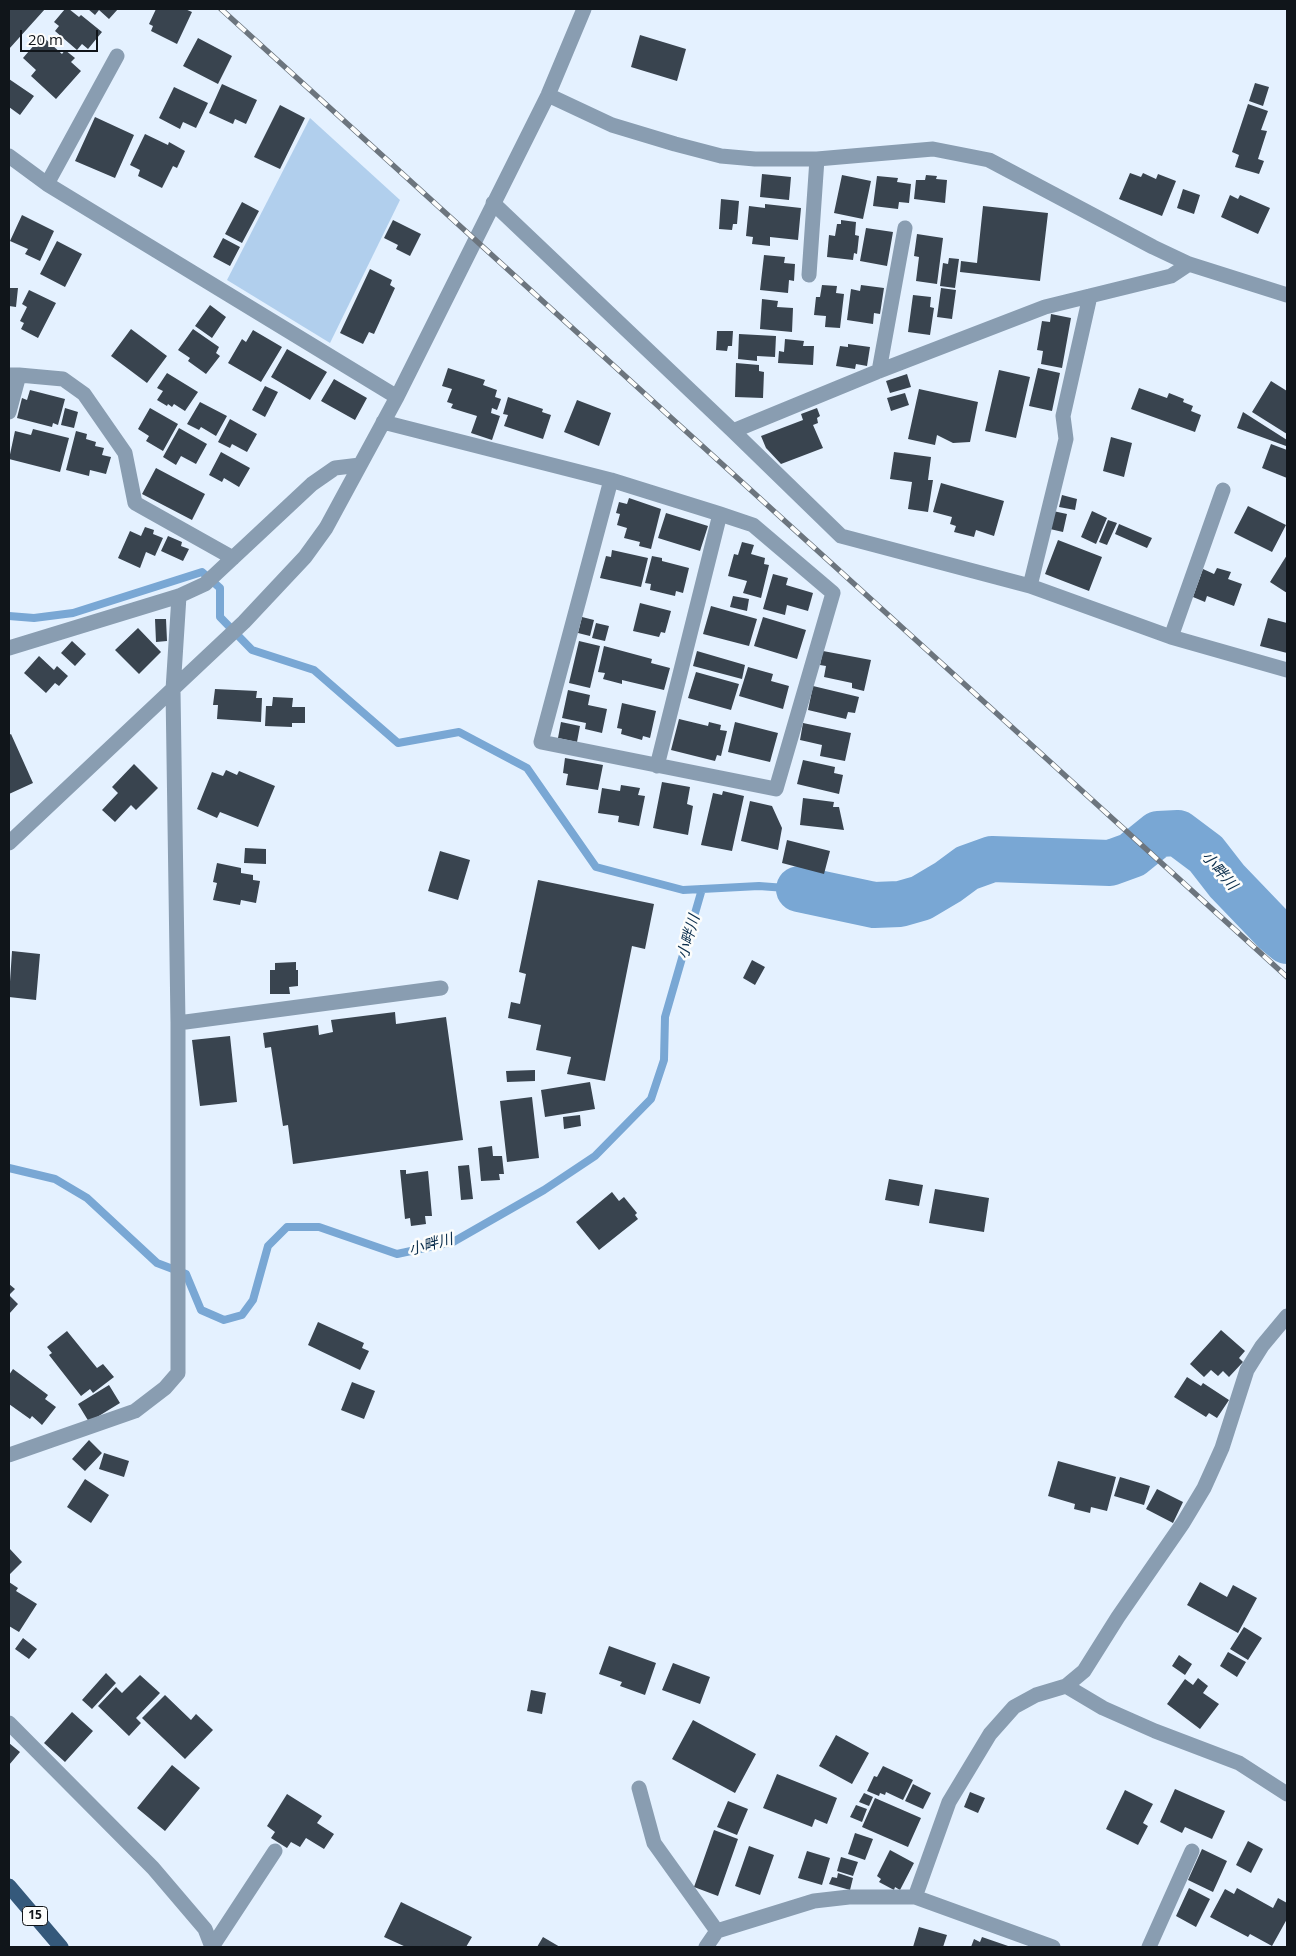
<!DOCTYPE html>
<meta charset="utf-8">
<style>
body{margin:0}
#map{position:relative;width:1296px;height:1956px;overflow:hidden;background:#e4f1ff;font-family:"Open Sans",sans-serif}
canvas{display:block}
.frame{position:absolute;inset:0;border:10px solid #10151a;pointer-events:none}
.scale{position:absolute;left:20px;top:30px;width:78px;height:22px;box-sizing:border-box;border:2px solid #10151a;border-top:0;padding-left:6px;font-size:15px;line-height:18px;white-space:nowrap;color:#10151a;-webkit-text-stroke:4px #fcfdfc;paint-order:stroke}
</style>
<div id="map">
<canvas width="1296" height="1956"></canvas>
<div class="frame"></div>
<div class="scale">20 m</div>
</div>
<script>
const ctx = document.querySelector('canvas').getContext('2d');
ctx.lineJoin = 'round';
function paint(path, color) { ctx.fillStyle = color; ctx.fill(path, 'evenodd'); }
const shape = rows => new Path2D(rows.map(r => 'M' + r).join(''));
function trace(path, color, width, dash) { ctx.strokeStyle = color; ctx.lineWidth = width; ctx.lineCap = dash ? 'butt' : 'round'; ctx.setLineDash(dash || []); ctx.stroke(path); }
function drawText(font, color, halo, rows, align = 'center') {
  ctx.font = font + ' "Open Sans","Noto Sans JP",sans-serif'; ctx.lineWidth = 5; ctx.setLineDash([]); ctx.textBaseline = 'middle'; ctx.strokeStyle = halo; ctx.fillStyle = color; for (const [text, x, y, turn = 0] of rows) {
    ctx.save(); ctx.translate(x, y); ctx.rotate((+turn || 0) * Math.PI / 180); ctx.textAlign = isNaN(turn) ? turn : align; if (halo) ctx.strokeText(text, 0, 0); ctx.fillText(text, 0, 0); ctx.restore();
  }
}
paint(shape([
 [310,118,400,200,330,343,227,280]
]), '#b1cfed');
trace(shape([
 [9,616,34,618,73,613,202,572,220,588,220,617,252,650,314,670,398,743,459,732,527,768,596,867,683,890,759,886,799,889],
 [9,1168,55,1179,87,1198,157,1263,186,1274,201,1310,224,1320,242,1315,253,1300,268,1246,287,1227,319,1227,397,1254,453,1242,544,1190,595,1156,651,1099,664,1060,665,1017,702,889]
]), '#79a7d4', 8);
trace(shape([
 [799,889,874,905,900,904,921,898,948,882,967,868,992,859,1110,863,1132,855,1158,834,1178,833,1206,854,1227,881,1275,931,1287,941]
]), '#79a7d4', 46);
paint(shape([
 [9,9,45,9,9,49],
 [65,9,69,9,79,17,81,15,102,32,88,49,82,44,77,50,55,31,59,26,54,22],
 [88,9,118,9,109,19,99,10,95,15],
 [156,9,185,9,192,12,177,44,151,31,153,26,149,24],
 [640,35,686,49,677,81,631,67],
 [42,36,62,54,65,50,75,58,71,62,81,71,56,99,31,76,36,70,23,58],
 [198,38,232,56,218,84,183,66],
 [9,79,34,96,20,115,9,107],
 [1255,83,1269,87,1263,106,1249,101],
 [222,84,257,100,246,124,235,119,233,124,209,113],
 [174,87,208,103,196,128,183,122,180,129,159,118],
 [1248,104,1268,111,1261,130,1267,131,1258,159,1264,161,1259,174,1235,167,1239,155,1232,152],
 [280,105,305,118,280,169,254,157],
 [95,117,134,135,115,178,75,161],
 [145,134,168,145,169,142,185,151,177,168,173,166,162,188,138,176,140,170,130,165],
 [1130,173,1141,177,1143,173,1156,179,1158,174,1176,181,1162,216,1119,199],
 [762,174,791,177,789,200,760,197],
 [842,175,871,181,863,219,834,213],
 [926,175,937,176,936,179,947,180,945,203,914,199,916,180,925,180],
 [877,176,898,178,897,182,911,184,909,203,899,202,898,209,873,206],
 [1183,189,1200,195,1194,214,1177,208],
 [1230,195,1238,199,1240,195,1270,208,1258,234,1221,217],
 [721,199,739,201,737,224,733,224,732,230,719,229],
 [242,202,259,211,242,243,225,234],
 [765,204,801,208,798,240,770,237,770,246,752,244,753,237,746,236,749,206,765,208],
 [983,206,1048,213,1040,281,960,272,961,261,977,263],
 [22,215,54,231,40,261,25,254,28,249,10,241],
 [393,220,421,234,410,256,396,249,398,245,384,238],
 [841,220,856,222,855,235,859,236,857,254,854,253,853,260,827,257,829,235,835,236,837,224,841,224],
 [866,228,893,232,887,266,860,261],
 [917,234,943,238,937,284,916,281,919,257,914,256],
 [223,238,240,247,230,266,213,257],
 [57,241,82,254,65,287,40,274],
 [764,255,785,257,784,263,795,264,794,281,789,280,788,293,760,290],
 [949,258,959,259,955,288,940,286,943,263,948,264],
 [370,269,392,280,390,285,395,288,374,334,369,332,363,344,340,333],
 [822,285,837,286,836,293,844,294,840,328,825,327,826,316,814,315,816,297,820,297],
 [861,285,884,288,880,314,874,313,873,324,847,320,851,289,860,291],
 [9,288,18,288,16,307,9,306],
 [941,288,956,290,952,319,937,317],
 [29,290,56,303,38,338,21,329,24,323,20,321,27,307,22,304],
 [913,295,931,297,930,307,934,308,930,335,908,332],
 [762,299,778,301,777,307,793,308,792,332,760,329],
 [210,305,226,317,212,338,195,326],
 [1051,314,1071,318,1062,368,1041,364,1043,351,1037,350,1042,321,1050,322],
 [131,329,167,356,147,383,111,356],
 [193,329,219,347,216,353,220,356,206,374,188,361,190,358,178,350],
 [253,330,282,347,261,382,228,363,242,339,246,342],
 [717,331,733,331,732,346,728,346,727,351,716,350],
 [739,334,776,336,775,357,757,356,757,361,738,359],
 [785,339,804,341,803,346,814,346,813,365,778,363,779,351,784,352],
 [848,344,870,347,867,366,856,364,855,369,836,366,840,346,848,347],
 [287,349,327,372,310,400,271,377],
 [736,363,759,365,759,371,764,372,763,398,735,397],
 [448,368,485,380,483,385,497,390,495,397,501,399,497,410,492,408,491,413,500,416,492,440,471,433,477,416,451,408,453,404,447,402,452,389,442,386],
 [1038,368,1060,373,1052,411,1029,406],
 [999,370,1030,377,1016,438,985,431],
 [167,373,198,392,185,411,174,404,172,407,168,404,167,406,157,400,163,391,157,388],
 [907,374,911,387,890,393,886,381],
 [334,379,367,398,355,420,321,401],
 [1271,381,1287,391,1287,434,1252,412],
 [265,386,278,392,265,417,252,410],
 [1139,388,1167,398,1169,393,1184,399,1183,402,1193,406,1191,411,1201,415,1195,432,1131,409],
 [919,389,978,402,970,442,953,443,937,435,935,445,908,439],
 [30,390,65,399,58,425,53,423,52,427,17,418,22,398,27,400],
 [905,393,909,405,891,411,887,398],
 [508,397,543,409,542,412,551,415,543,439,504,426,508,415,503,414],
 [577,400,611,413,599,446,564,432],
 [200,402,227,416,216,436,201,427,199,430,187,424],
 [65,408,78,412,74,428,61,425],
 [150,408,178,424,163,451,146,441,149,436,138,429],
 [817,408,820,416,817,418,818,423,813,425,823,448,781,464,766,448,761,436,803,420,801,414],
 [1243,412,1287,440,1286,446,1237,428],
 [230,419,257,434,247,452,232,444,230,448,218,442],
 [179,428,207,444,196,464,181,456,176,465,163,457],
 [33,429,69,438,60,472,9,459,15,431,31,435],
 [76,431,87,434,86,439,96,442,95,446,104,448,102,455,111,457,106,474,90,470,89,476,66,470],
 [1111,437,1132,443,1124,477,1103,471],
 [1271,444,1287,450,1287,478,1262,468],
 [221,452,250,468,239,487,224,478,222,482,209,475],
 [894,452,931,457,928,480,933,480,928,512,908,509,912,482,890,479],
 [156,468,205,494,192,520,142,494],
 [941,483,1004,501,994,536,976,530,974,537,954,532,956,526,950,524,952,517,933,512],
 [1062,495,1077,499,1075,510,1059,507],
 [629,498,661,509,651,549,639,546,640,542,624,538,627,528,617,525,620,514,616,513,619,502,627,504],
 [1248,506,1286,525,1272,552,1234,533],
 [1053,511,1067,514,1063,532,1050,529],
 [1092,511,1107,518,1096,544,1081,537],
 [666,513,708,526,700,551,658,538],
 [1108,520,1117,523,1107,545,1099,542],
 [1119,524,1152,538,1147,548,1115,534],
 [145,527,154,530,153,534,163,538,155,556,146,552,140,568,118,558,130,531,141,536],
 [168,536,182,542,181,546,189,549,183,561,161,551],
 [1058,540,1102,557,1089,591,1045,574],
 [742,542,754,545,751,554,765,558,764,564,769,565,761,598,743,593,747,581,728,576,734,554,738,555],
 [612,550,648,558,641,587,600,578,606,556,611,557],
 [1287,555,1287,593,1270,582],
 [652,556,662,558,662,561,689,568,683,593,676,591,675,596,650,590,651,584,645,583],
 [1217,568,1231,572,1228,579,1242,584,1234,606,1207,596,1205,602,1193,597,1203,569,1214,574],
 [773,574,788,578,786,585,813,593,808,611,787,605,785,615,763,609],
 [733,596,749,599,747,611,730,607],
 [640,603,671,611,665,633,661,632,659,637,633,631],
 [711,606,757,619,749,646,703,634],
 [582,617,594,620,590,636,578,633],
 [763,617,806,630,797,659,754,646],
 [1268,618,1287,623,1287,653,1260,646],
 [155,619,166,619,167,641,156,642],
 [596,623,609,626,605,641,592,638],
 [138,628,161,652,139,674,115,650],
 [72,641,86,654,75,666,61,653],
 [579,641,600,646,590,688,569,683],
 [604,646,652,659,651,663,670,668,664,690,622,680,622,684,603,679,605,673,598,672],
 [697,651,745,665,742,679,693,666],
 [823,651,871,660,864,691,852,688,852,683,824,677,826,666,820,665],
 [39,656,54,670,57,666,68,676,59,686,55,683,46,693,24,673],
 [748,667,773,674,771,681,789,686,783,709,739,696],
 [696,672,739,684,731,710,688,698],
 [813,686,859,697,855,713,848,712,846,719,808,710],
 [215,689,257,691,256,698,262,698,261,722,217,719,218,705,213,705],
 [568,690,590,695,588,705,607,709,602,733,585,729,586,723,562,718],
 [273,697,293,698,292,707,305,707,305,723,292,723,292,727,265,726,266,706,272,706],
 [622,703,656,711,650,738,643,736,642,740,621,734,622,729,617,728],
 [679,719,708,726,709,722,721,725,720,730,727,731,721,756,717,755,715,761,671,750],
 [561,722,580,726,577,742,558,738],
 [735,722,778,733,770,762,728,752],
 [803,723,851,733,845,761,820,756,822,745,800,740],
 [11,734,33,783,9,794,9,735],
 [565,758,603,765,598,790,566,785,568,774,563,773],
 [803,760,835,767,834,773,843,775,839,794,797,784],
 [134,764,158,788,136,810,131,805,115,822,102,810,118,793,112,787],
 [226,770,237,775,239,771,275,786,258,827,220,812,217,818,197,809,212,772,223,776],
 [662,782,690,787,687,804,693,806,688,835,653,828],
 [621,785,640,788,638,795,645,796,639,826,618,822,619,816,598,813,602,788,620,791],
 [723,791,744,796,732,851,701,845,713,793,722,795],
 [803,798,834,802,833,807,839,807,844,830,800,825],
 [750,801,772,806,782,828,778,850,741,841],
 [787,840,830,851,824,874,782,863],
 [245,848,266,849,266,864,244,863],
 [440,851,470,860,458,900,428,891],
 [217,863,241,868,241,873,253,875,253,880,260,881,256,903,241,900,240,905,213,900,217,883,213,882],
 [538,880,654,904,645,949,632,946,605,1081,567,1074,571,1057,536,1050,541,1025,508,1018,511,1002,520,1004,526,974,519,972],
 [12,951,40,954,36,1000,9,997],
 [752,960,765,967,755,985,743,978],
 [296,962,296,970,298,970,298,986,289,987,290,994,270,994,270,970,275,970,275,963],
 [395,1012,396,1024,446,1017,463,1140,293,1164,288,1125,283,1126,271,1047,265,1048,263,1033,318,1025,319,1035,333,1032,331,1020],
 [230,1036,237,1102,200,1106,192,1040],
 [535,1070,535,1081,507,1082,506,1071],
 [590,1082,595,1109,545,1117,541,1090],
 [532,1097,539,1158,507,1162,500,1101],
 [580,1115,581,1126,564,1129,563,1117],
 [492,1146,493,1156,502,1156,504,1174,499,1174,500,1180,481,1181,478,1148],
 [469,1165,473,1199,461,1200,458,1166],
 [400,1170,406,1170,406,1174,428,1171,432,1216,425,1216,426,1224,411,1226,410,1218,405,1219],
 [889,1179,923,1185,919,1206,885,1200],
 [935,1189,989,1198,984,1232,929,1223],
 [612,1192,619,1201,624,1197,637,1213,635,1215,638,1219,599,1250,576,1222],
 [9,1284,15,1289,9,1295,18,1304,9,1314],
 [318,1322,364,1343,362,1348,369,1351,360,1370,308,1345],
 [1221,1330,1245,1351,1239,1358,1243,1362,1229,1377,1223,1371,1218,1376,1211,1370,1204,1377,1190,1364],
 [67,1331,97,1368,103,1364,114,1377,93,1393,90,1389,81,1396,49,1355,52,1353,47,1347],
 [13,1369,48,1395,45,1399,56,1407,42,1425,32,1416,30,1419,9,1404,9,1375],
 [1187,1377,1201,1386,1203,1383,1229,1400,1217,1418,1209,1413,1206,1417,1174,1397],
 [352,1382,375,1391,364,1419,341,1410],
 [109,1385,120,1403,89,1422,78,1404],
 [89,1440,102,1453,85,1471,72,1459],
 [104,1453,129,1461,124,1477,99,1469],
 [1058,1461,1116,1477,1107,1511,1091,1507,1090,1513,1074,1509,1075,1504,1048,1496],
 [1120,1477,1150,1486,1144,1505,1114,1496],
 [85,1479,109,1495,91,1523,67,1507],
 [1157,1489,1183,1502,1173,1523,1146,1509],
 [9,1548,22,1562,9,1575],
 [9,1582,18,1588,16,1591,37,1604,19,1632,9,1626],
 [1200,1582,1227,1597,1233,1585,1257,1598,1238,1633,1187,1605],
 [1244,1627,1262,1638,1248,1660,1230,1649],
 [23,1638,37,1649,29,1659,15,1649],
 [609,1646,656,1663,645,1695,620,1686,622,1682,599,1674],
 [1228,1652,1246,1662,1237,1677,1220,1666],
 [1179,1655,1192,1664,1185,1675,1172,1666],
 [673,1663,710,1677,700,1704,662,1690],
 [106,1673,116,1683,92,1709,82,1700],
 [140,1675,160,1693,136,1718,141,1723,129,1736,98,1706,116,1687,122,1693],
 [1198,1678,1208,1686,1203,1693,1219,1704,1200,1729,1167,1704,1185,1679,1193,1685],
 [531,1690,546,1693,542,1714,527,1711],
 [165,1695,191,1720,196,1714,213,1730,185,1759,142,1718],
 [72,1712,93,1731,65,1762,44,1743],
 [693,1720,756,1754,735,1793,672,1759],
 [836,1735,869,1753,852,1784,819,1766],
 [9,1743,20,1752,9,1765],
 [172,1765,200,1788,165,1831,137,1808],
 [883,1766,913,1780,903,1800,886,1792,885,1795,880,1793,879,1796,867,1791,874,1776,877,1777],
 [777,1774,837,1798,827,1824,815,1819,812,1827,763,1808],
 [913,1784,931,1793,923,1809,905,1801],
 [1175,1789,1225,1811,1212,1839,1185,1827,1182,1833,1160,1822],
 [1125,1790,1153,1804,1143,1823,1148,1826,1138,1845,1106,1829],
 [970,1792,985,1798,978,1813,964,1807],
 [864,1793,873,1797,869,1806,859,1802],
 [287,1794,322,1816,317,1823,334,1834,324,1849,306,1838,300,1847,291,1842,287,1848,271,1838,275,1832,267,1826],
 [875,1798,921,1818,908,1847,862,1827],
 [728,1801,748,1809,737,1835,717,1827],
 [856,1805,867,1809,862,1822,850,1817],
 [714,1830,738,1839,718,1896,694,1887],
 [855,1833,873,1839,865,1860,848,1854],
 [1248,1841,1263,1849,1251,1873,1236,1865],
 [749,1846,774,1855,760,1895,735,1886],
 [1202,1849,1227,1861,1213,1892,1188,1880],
 [890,1850,914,1863,900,1890,895,1887,894,1890,879,1882,881,1879,877,1876],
 [807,1851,830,1858,822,1885,798,1878],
 [841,1857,858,1862,853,1876,837,1871],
 [838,1873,853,1878,850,1890,829,1884,832,1877,837,1878],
 [1189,1888,1210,1899,1196,1927,1176,1916],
 [1237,1888,1273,1908,1278,1898,1287,1903,1287,1919,1272,1946,1250,1934,1248,1937,1210,1917,1225,1889,1234,1894],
 [401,1902,472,1937,466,1947,406,1947,384,1937],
 [919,1927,947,1935,943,1947,913,1947],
 [543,1937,560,1947,537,1947],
 [982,1937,1011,1947,971,1947,974,1939,980,1942]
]), '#39444f');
trace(shape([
 [548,95,612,125,675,144,721,156,755,159,817,159,933,149,989,160,1153,247,1189,264,1287,295],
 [9,156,47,184,397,397],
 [47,184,117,56],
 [493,203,733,431,841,536,1030,586,1171,637,1287,670],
 [809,275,817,159],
 [879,371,905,228],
 [9,375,19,375,63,379,84,394,125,453,135,503,233,558],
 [9,412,19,375],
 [383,422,611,480,720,514,753,525,833,593,776,789,541,742,611,480],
 [733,431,879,371,1045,307,1171,276,1189,264],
 [1030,586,1066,439,1063,416,1090,296],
 [1171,637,1223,490],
 [9,648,179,596,205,584,312,484,335,468,360,465],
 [657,766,720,514],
 [9,843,244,622,305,557,326,528,397,397,548,95,584,9],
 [178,1023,441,988],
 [9,1455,135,1411,165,1388,178,1373,178,1023,173,690,179,596],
 [1066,1686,1103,1708,1155,1731,1239,1763,1287,1794],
 [9,1723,153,1868,205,1929,212,1947],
 [639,1788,654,1843,717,1931],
 [915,1897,1053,1947],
 [212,1947,275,1851],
 [706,1947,717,1931,814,1901,849,1897,915,1897,949,1802,990,1734,1014,1707,1036,1695,1066,1686,1084,1671,1118,1617,1183,1523,1204,1488,1222,1448,1247,1370,1262,1346,1287,1316],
 [1149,1947,1192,1851]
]), '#899db1', 15);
trace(shape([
 [9,1886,61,1947]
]), '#35597b', 15);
const rail = shape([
 [221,9,1287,977]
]);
trace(rail, '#6c757e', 5.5);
trace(rail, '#fcfdfc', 4, [11]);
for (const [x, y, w] of [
 [35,1916,25]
]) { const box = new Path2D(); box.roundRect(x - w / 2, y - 9.5, w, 19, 4); ctx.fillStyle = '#fcfdfc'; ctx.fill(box); trace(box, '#10151a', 1); }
drawText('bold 12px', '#10151a', null, [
 ["15",35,1916]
]);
drawText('italic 15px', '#0b2e4c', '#fcfdfc', [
 ["小畔川",1219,871,49],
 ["小畔川",689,937,-74],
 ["小畔川",431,1245,-15]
]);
</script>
